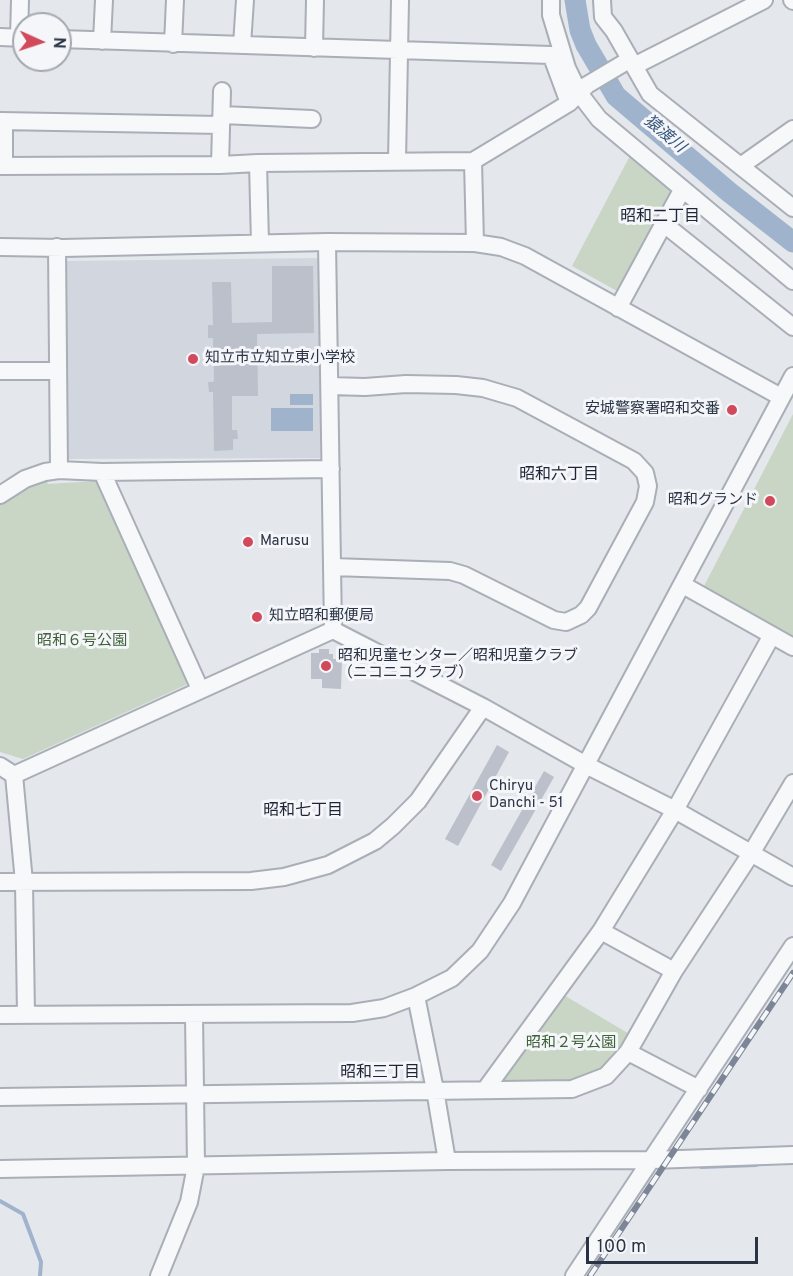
<!DOCTYPE html>
<meta charset="utf-8">
<style>
body{margin:0}
#map{position:relative;width:793px;height:1276px;overflow:hidden;background:#e4e7ec;font-family:Overpass,sans-serif}
canvas{display:block}
.north{position:absolute;left:12px;top:12px;width:60px;height:60px;box-sizing:border-box;background:#f4f6f9;border:2px solid #a4a8b1;border-radius:50%;rotate:93deg;font-size:16px;font-weight:700;line-height:24px;text-align:center;color:#2b3445}
.north::after{content:'';display:block;margin:auto;width:21px;height:27px;background:#d1495b;clip-path:polygon(50% 0,100% 100%,50% 72%,0 100%)}
.scale{position:absolute;left:586px;top:1237px;width:172px;height:27px;box-sizing:border-box;border:3px solid #2b3445;border-top:0;padding-left:8px;font-size:18px;line-height:21px;white-space:nowrap;color:#2b3445;-webkit-text-stroke:4px #f4f6f9;paint-order:stroke}
</style>
<div id="map">
<canvas width="793" height="1276"></canvas>
<div class="north">N</div>
<div class="scale">100 m</div>
</div>
<script>
const ctx = document.querySelector('canvas').getContext('2d');
ctx.lineJoin = 'round';
function paint(path, color) { ctx.fillStyle = color; ctx.fill(path, 'evenodd'); }
const shape = rows => new Path2D(rows.map(r => 'M' + r).join(''));
function trace(path, color, width, dash) { ctx.strokeStyle = color; ctx.lineWidth = width; ctx.lineCap = dash ? 'butt' : 'round'; ctx.setLineDash(dash || []); ctx.stroke(path); }
function drawText(font, color, halo, rows, align = 'center') {
  ctx.font = font + ' Overpass,"Noto Sans JP",sans-serif'; ctx.lineWidth = 6; ctx.setLineDash([]); ctx.textBaseline = 'middle'; ctx.strokeStyle = halo; ctx.fillStyle = color; for (const [text, x, y, turn = 0] of rows) {
    ctx.save(); ctx.translate(x, y); ctx.rotate((+turn || 0) * Math.PI / 180); ctx.textAlign = isNaN(turn) ? turn : align; if (halo) ctx.strokeText(text, 0, 0); ctx.fillText(text, 0, 0); ctx.restore();
  }
}
paint(shape([
 [321,258,320,458,66,459,64,261]
]), '#d2d6de');
paint(shape([
 [632,152,673,188,674,194,621,290,617,291,572,266],
 [793,414,793,643,703,588],
 [46,477,48,484,96,481,98,483,188,680,188,684,23,759,0,752,0,502],
 [562,994,631,1035,604,1071,574,1082,506,1083,501,1075]
]), '#c9d6c5');
paint(shape([
 [290,394,313,394,313,405,290,405],
 [271,408,313,408,313,431,271,431]
]), '#9fb4cc');
trace(shape([
 [701,1167,756,1165],
 [0,1201,23,1214,41,1262,40,1276]
]), '#9fb4cc', 4);
trace(shape([
 [575,0,580,30,586,45,616,96,729,192,793,242]
]), '#9fb4cc', 21);
paint(shape([
 [272,266,313,266,314,333,257,334,258,396,232,396,232,430,237,430,238,439,233,439,233,450,214,451,213,392,209,392,208,382,213,382,214,380,213,338,208,338,208,325,213,325,212,282,231,282,232,323,272,322],
 [319,649,329,649,329,654,333,654,333,659,342,659,341,689,322,688,322,679,311,679,311,653,319,653],
 [497,745,509,752,458,846,445,839],
 [544,771,554,777,501,871,491,865]
]), '#bbc0ca');
const minor = shape([
 [551,0,551,15,567,68,579,93,599,119,793,281],
 [602,0,603,17,614,31,650,94,793,208],
 [792,0,793,1],
 [0,37,24,38],
 [19,38,20,0],
 [60,39,551,55],
 [102,41,104,0],
 [173,44,175,0],
 [242,45,245,0],
 [314,48,315,0],
 [552,57,569,103],
 [634,66,764,0],
 [222,115,312,119],
 [0,121,221,125],
 [4,121,4,165],
 [397,161,400,0],
 [473,161,475,243],
 [258,163,260,243],
 [220,165,222,91],
 [742,165,793,129],
 [0,166,220,165,258,163,473,161,569,103,587,85,629,60],
 [664,224,793,327],
 [327,242,333,630],
 [0,247,63,248,327,242,475,243,501,247,525,256,781,397],
 [57,247,59,470],
 [618,308,682,190],
 [0,371,57,371],
 [330,386,365,387,406,384,456,385,483,388,517,398,634,461,645,473,648,486,645,502,588,608,581,615,566,622,554,620,464,575,450,571,333,567],
 [102,472,200,689],
 [0,495,25,479,45,472,59,470,102,472,331,469],
 [683,585,793,647],
 [0,766,14,775],
 [14,775,333,630,483,707,586,765,675,810,793,877],
 [14,775,24,882,26,1015],
 [0,882,251,881,284,877,328,865,375,841,393,826,418,801,483,707],
 [601,931,674,971],
 [416,996,435,1090,447,1161],
 [0,1015,352,1013,384,1008,416,996,452,978,480,951,512,903,793,376],
 [628,1052,699,1089],
 [485,1090,601,931,675,810,772,635],
 [0,1097,572,1089,606,1076,628,1052,674,971,752,852,793,783],
 [0,1169,447,1161,652,1160,793,1155],
 [159,1276,189,1202,196,1166,194,1015],
 [574,1276,793,946]
]);
trace(minor, '#a9aeb7', 20);
trace(minor, '#f7f8fa', 16);
const rail = shape([
 [590,1276,793,973]
]);
trace(rail, '#7d8696', 6);
trace(rail, '#f4f6f9', 4, [11]);
for (const [x, y, r, color] of [
 [193,359,6,"#d1495b"],
 [732,410,6,"#d1495b"],
 [770,501,6,"#d1495b"],
 [248,542,6,"#d1495b"],
 [257,617,6,"#d1495b"],
 [326,666,6,"#d1495b"],
 [477,796,6,"#d1495b"]
]) { const dot = new Path2D(); dot.arc(x, y, r, 0, 2 * Math.PI); ctx.fillStyle = color; ctx.fill(dot); trace(dot, '#f4f6f9', 2); }
drawText('15px', '#2b3445', '#f4f6f9', [
 ["知立市立知立東小学校",205,359],
 ["安城警察署昭和交番",720,410,"right"],
 ["昭和グランド",758,501,"right"],
 ["Marusu",260,542],
 ["知立昭和郵便局",269,617],
 ["昭和児童センター／昭和児童クラブ",338,657],
 ["（ニコニコクラブ）",338,674],
 ["Chiryu",489,787],
 ["Danchi - 51",489,804]
], 'left');
drawText('15px', '#3f6138', '#f4f6f9', [
 ["昭和６号公園",82,642],
 ["昭和２号公園",571,1044]
]);
drawText('italic 16px', '#34527a', '#f4f6f9', [
 ["猿渡川",664,135,40]
]);
drawText('16px', '#1d2536', '#f4f6f9', [
 ["昭和二丁目",660,218],
 ["昭和六丁目",559,476],
 ["昭和七丁目",303,812],
 ["昭和三丁目",380,1074]
]);
</script>
